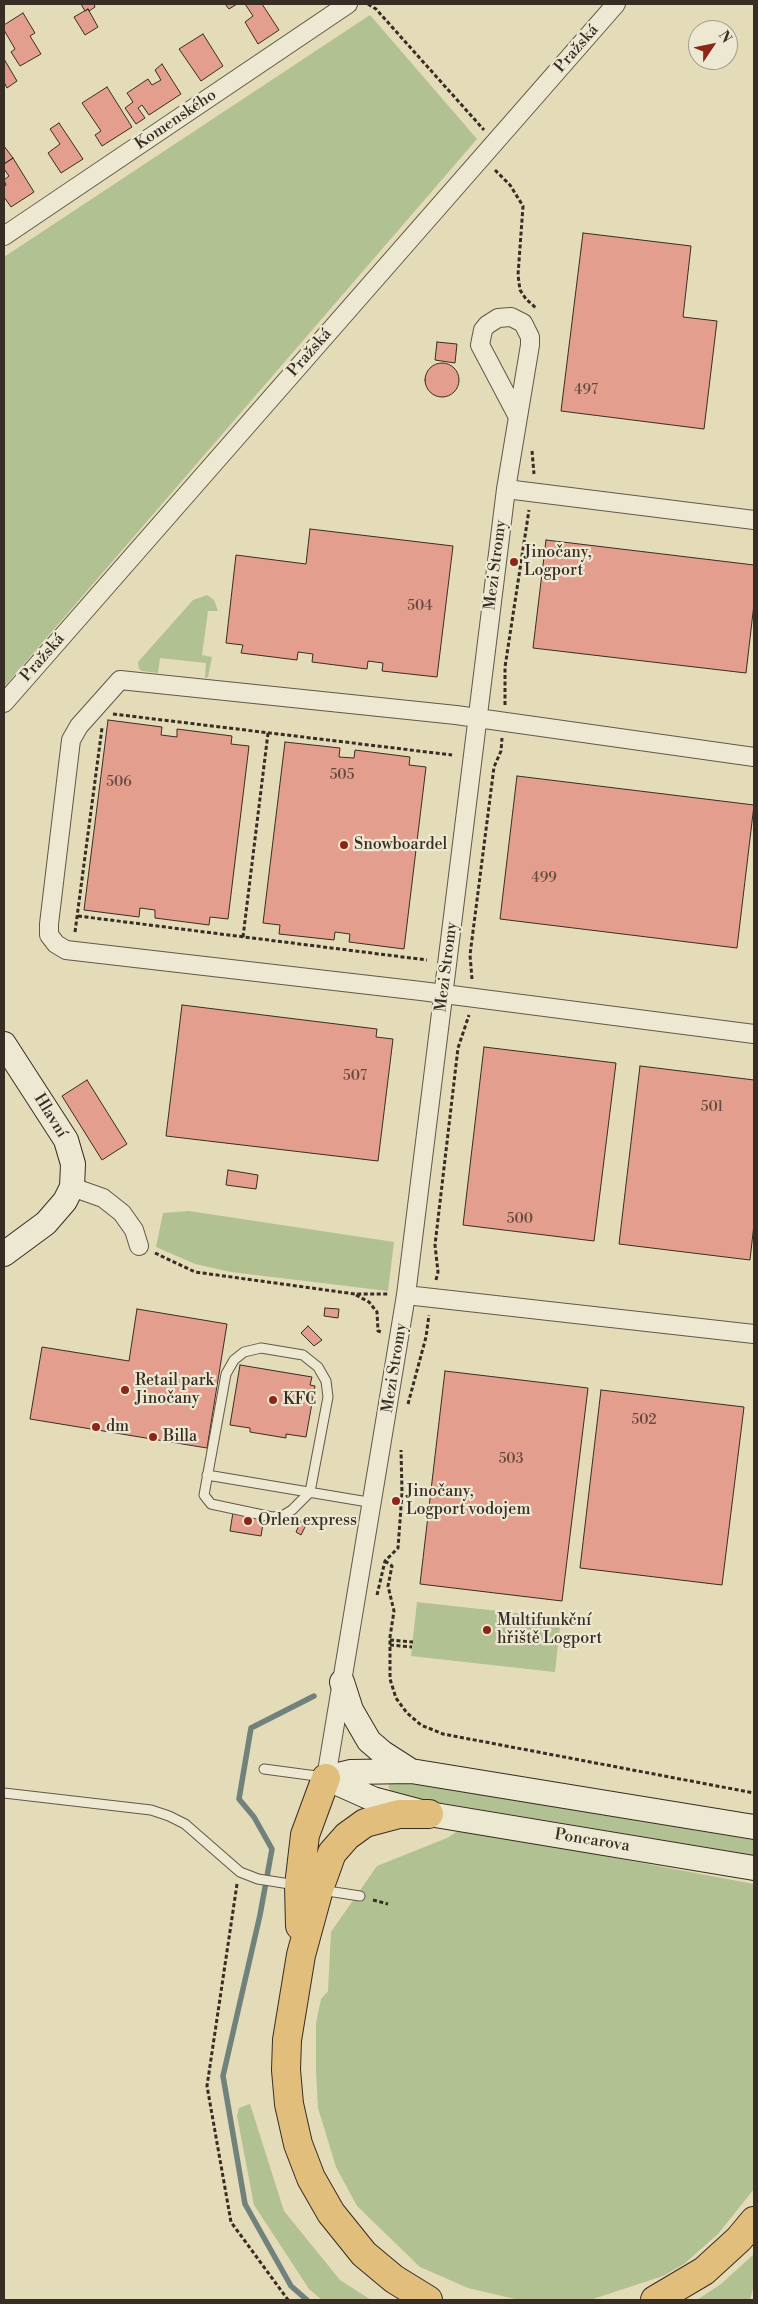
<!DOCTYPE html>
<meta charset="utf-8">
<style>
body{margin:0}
#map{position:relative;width:758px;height:2304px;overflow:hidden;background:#e4dbb8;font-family:"Libre Bodoni",serif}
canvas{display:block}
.frame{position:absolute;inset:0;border:5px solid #382d25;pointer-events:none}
.north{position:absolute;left:688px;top:20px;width:50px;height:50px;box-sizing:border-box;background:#ede8d1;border:1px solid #a59d8c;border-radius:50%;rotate:56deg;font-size:14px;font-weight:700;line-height:20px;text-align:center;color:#382d25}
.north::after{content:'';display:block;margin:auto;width:18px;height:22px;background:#8f2418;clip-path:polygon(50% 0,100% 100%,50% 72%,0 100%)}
</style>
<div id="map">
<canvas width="758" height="2304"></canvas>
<div class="frame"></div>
<div class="north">N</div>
</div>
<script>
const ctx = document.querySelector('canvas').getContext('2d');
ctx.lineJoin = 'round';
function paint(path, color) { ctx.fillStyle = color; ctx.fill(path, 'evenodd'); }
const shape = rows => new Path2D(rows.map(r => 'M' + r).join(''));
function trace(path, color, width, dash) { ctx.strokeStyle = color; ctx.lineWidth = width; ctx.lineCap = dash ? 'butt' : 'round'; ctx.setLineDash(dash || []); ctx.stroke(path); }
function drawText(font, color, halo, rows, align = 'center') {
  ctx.font = font + ' "Libre Bodoni",serif'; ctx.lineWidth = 4.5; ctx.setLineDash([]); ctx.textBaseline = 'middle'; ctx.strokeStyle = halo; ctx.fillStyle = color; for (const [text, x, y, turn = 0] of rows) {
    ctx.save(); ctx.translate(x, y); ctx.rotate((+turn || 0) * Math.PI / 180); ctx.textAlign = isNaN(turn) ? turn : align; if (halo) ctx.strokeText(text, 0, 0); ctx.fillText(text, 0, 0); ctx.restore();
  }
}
paint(shape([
 [370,15,477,139,4,687,4,257],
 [207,595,214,600,218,611,208,611,202,655,212,657,208,677,205,678,206,663,160,658,158,673,142,671,139,669,138,662,193,600],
 [189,1211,394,1242,388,1291,231,1272,195,1264,156,1247,163,1213],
 [417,1602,561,1618,555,1672,411,1656],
 [396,1780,754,1840,754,1855,394,1795,388,1787,391,1782],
 [461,1829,754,1884,754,2189,718,2234,684,2264,663,2276,590,2300,519,2300,468,2288,420,2267,357,2206,336,2167,318,2108,316,2071,316,2023,321,1999,328,1991,331,1932,377,1866,447,1838],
 [250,2104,284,2211,340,2280,371,2300,322,2300,309,2289,254,2205,237,2116,239,2108],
 [754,2254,754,2285,750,2300,697,2300,721,2284]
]), '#b1c192');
trace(shape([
 [307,2300,291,2286,245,2204,223,2076,260,1915,272,1849,254,1817,239,1799,251,1728,314,1696]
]), '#70827b', 5.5);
const building = shape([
 [81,4,94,4,95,7,89,11,88,9,85,11,81,4],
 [225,4,237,4,229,9,225,4],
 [245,4,262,4,279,30,258,44,245,22,253,16,245,4],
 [88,9,98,27,85,35,74,17,88,9],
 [23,13,35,33,30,36,41,54,20,66,11,52,15,49,4,30,4,25,23,13],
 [203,34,223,66,201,81,179,49,203,34],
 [4,59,17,81,7,88,4,82,4,59],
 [162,64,181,94,149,115,142,105,138,108,145,118,136,124,125,108,133,102,127,93,148,79,152,85,161,80,155,70,162,64],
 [107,87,132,127,102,146,95,135,101,131,82,103,107,87],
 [59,123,83,159,61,173,48,153,60,144,50,129,59,123],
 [4,146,13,158,4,164,4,146],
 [13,158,34,192,11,207,4,197,4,187,6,185,4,180,9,176,4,169,4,164,13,158],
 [583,233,691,246,683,317,717,321,704,429,561,411,583,233],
 [437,342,457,344,455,363,435,360,437,342],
 '425 380a17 17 0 1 1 34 0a17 17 0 1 1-34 0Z',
 [310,529,453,546,437,677,382,671,383,663,368,661,367,669,312,662,313,654,298,652,297,660,241,653,243,645,226,643,236,555,306,564,310,529],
 [546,540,754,565,754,604,746,673,533,648,546,540],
 [108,720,162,727,161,735,177,737,177,729,232,736,231,744,249,746,228,919,210,917,209,925,155,918,155,910,140,908,139,917,84,910,108,720],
 [285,742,340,748,339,757,354,758,355,750,410,757,409,765,426,767,404,949,349,942,350,934,335,932,334,940,279,934,280,925,263,923,285,742],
 [517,776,754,805,737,948,500,919,517,776],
 [182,1005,377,1029,376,1037,393,1039,378,1161,166,1136,182,1005],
 [484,1047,616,1063,594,1241,463,1225,484,1047],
 [640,1066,754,1080,754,1224,750,1260,619,1244,640,1066],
 [87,1080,127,1144,102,1160,62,1096,87,1080],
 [228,1170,258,1175,256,1189,226,1185,228,1170],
 [325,1308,339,1309,338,1318,324,1316,325,1308],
 [137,1309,227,1324,207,1448,30,1419,42,1347,129,1361,137,1309],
 [308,1326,322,1340,314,1346,301,1333,308,1326],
 [240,1365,312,1377,310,1385,315,1386,306,1437,286,1434,286,1438,250,1432,250,1428,230,1425,240,1365],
 [445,1371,588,1388,562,1601,420,1584,445,1371],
 [601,1390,744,1407,722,1585,580,1568,601,1390],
 [234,1506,265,1511,261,1536,230,1531,234,1506],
 [301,1521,307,1523,301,1535,296,1532,301,1521]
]);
paint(building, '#e49e8e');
trace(building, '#382d25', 1);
const lane = shape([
 [261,1348,303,1355,318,1367,326,1381,328,1397,310,1492,292,1510,282,1516,272,1517,211,1504,204,1495,226,1374,234,1360,244,1352,261,1348],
 [207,1475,374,1503],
 [264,1769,324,1777],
 [4,1793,151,1810,169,1816,185,1824,240,1872,258,1879,296,1885],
 [321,1890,360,1896]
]);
const street = shape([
 [4,236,348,4],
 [506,489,754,520],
 [4,703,616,4],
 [754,757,456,715,120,680,79,726,71,740,49,924,49,935,56,944,66,950,421,991,754,1034],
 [72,1187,103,1198,122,1213,134,1230,139,1246],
 [406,1295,754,1334],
 [326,1778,406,1295,506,489,530,345,530,337,523,323,511,317,498,318,487,325,483,330,480,345,518,417]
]);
const secondary = shape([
 [4,1044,66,1140,73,1164,72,1187,65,1201,46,1223,4,1254],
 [342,1682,351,1710,369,1741,383,1753,411,1771],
 [326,1778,373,1799,429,1814,754,1868],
 [326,1778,351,1772,411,1771,754,1827]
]);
const highway = shape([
 [300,1926,299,1886,305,1835,326,1778],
 [428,2300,394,2279,364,2254,331,2213,311,2178,298,2144,289,2104,286,2070,287,2040,301,1955,319,1889,332,1853,347,1836,365,1823,399,1814,429,1814],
 [655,2300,704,2271,739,2239,754,2221]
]);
trace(lane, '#63584a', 11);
trace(street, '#63584a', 20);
trace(secondary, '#382d25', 26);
trace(highway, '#382d25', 30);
trace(shape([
 [368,4,376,9,484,130],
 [495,170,510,185,523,206,518,275,520,290,526,299,536,308],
 [532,451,534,474],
 [505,705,505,667,529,510],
 [113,714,452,755],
 [78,916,427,960],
 [75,932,102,728],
 [243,937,268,733],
 [472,979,470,955,494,767,501,751,502,738],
 [155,1253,195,1272,355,1294,388,1294],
 [436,1280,438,1272,435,1245,458,1048,469,1015],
 [356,1295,369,1302,377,1312,378,1331,382,1332],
 [408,1404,426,1337,429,1315],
 [385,1561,392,1566,388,1586,394,1611,390,1637,390,1679,396,1698,407,1713,421,1725,443,1734,754,1793],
 [377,1595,385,1561,398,1548,402,1493,401,1450],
 [390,1640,413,1642],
 [390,1645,412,1647],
 [237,1884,207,2086,231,2222,288,2300],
 [373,1900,388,1904]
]), '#382d25', 3, [4, 2.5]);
trace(lane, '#ede8d1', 9);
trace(street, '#ede8d1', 18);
trace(secondary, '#ede8d1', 24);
trace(highway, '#e2be7c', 28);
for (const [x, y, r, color] of [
 [514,562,5,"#8f2418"],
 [344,845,5,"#8f2418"],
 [125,1390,5,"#8f2418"],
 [273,1400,5,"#8f2418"],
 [96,1427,5,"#8f2418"],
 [153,1437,5,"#8f2418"],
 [396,1501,5,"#8f2418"],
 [248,1521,5,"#8f2418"],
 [487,1630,5,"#8f2418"]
]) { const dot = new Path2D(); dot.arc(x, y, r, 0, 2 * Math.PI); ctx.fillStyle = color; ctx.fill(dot); trace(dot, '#ede8d1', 2); }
drawText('14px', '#63493f', null, [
 ["497",586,391],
 ["504",420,607],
 ["505",342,776],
 ["506",119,783],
 ["499",544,879],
 ["507",355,1077],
 ["501",712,1108],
 ["500",520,1220],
 ["502",644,1421],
 ["503",511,1460]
]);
drawText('16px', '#382d25', '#ede8d1', [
 ["Pražská",577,49,-49],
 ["Komenského",176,120,-34],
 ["Pražská",310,353,-49],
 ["Mezi Stromy",496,565,-83],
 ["Pražská",43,658,-49],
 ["Mezi Stromy",447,967,-83],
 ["Hlavní",50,1116,58],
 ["Mezi Stromy",395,1368,-81],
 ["Poncarova",592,1841,9]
]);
drawText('16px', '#382d25', '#ede8d1', [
 ["Jinočany,",524,553],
 ["Logport",524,571],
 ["Snowboardel",354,845],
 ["Retail park",135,1381],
 ["Jinočany",135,1399],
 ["KFC",283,1400],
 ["dm",106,1427],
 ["Billa",163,1437],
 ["Jinočany,",406,1492],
 ["Logport vodojem",406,1510],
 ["Orlen express",258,1521],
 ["Multifunkční",497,1621],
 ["hřiště Logport",497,1639]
], 'left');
</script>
